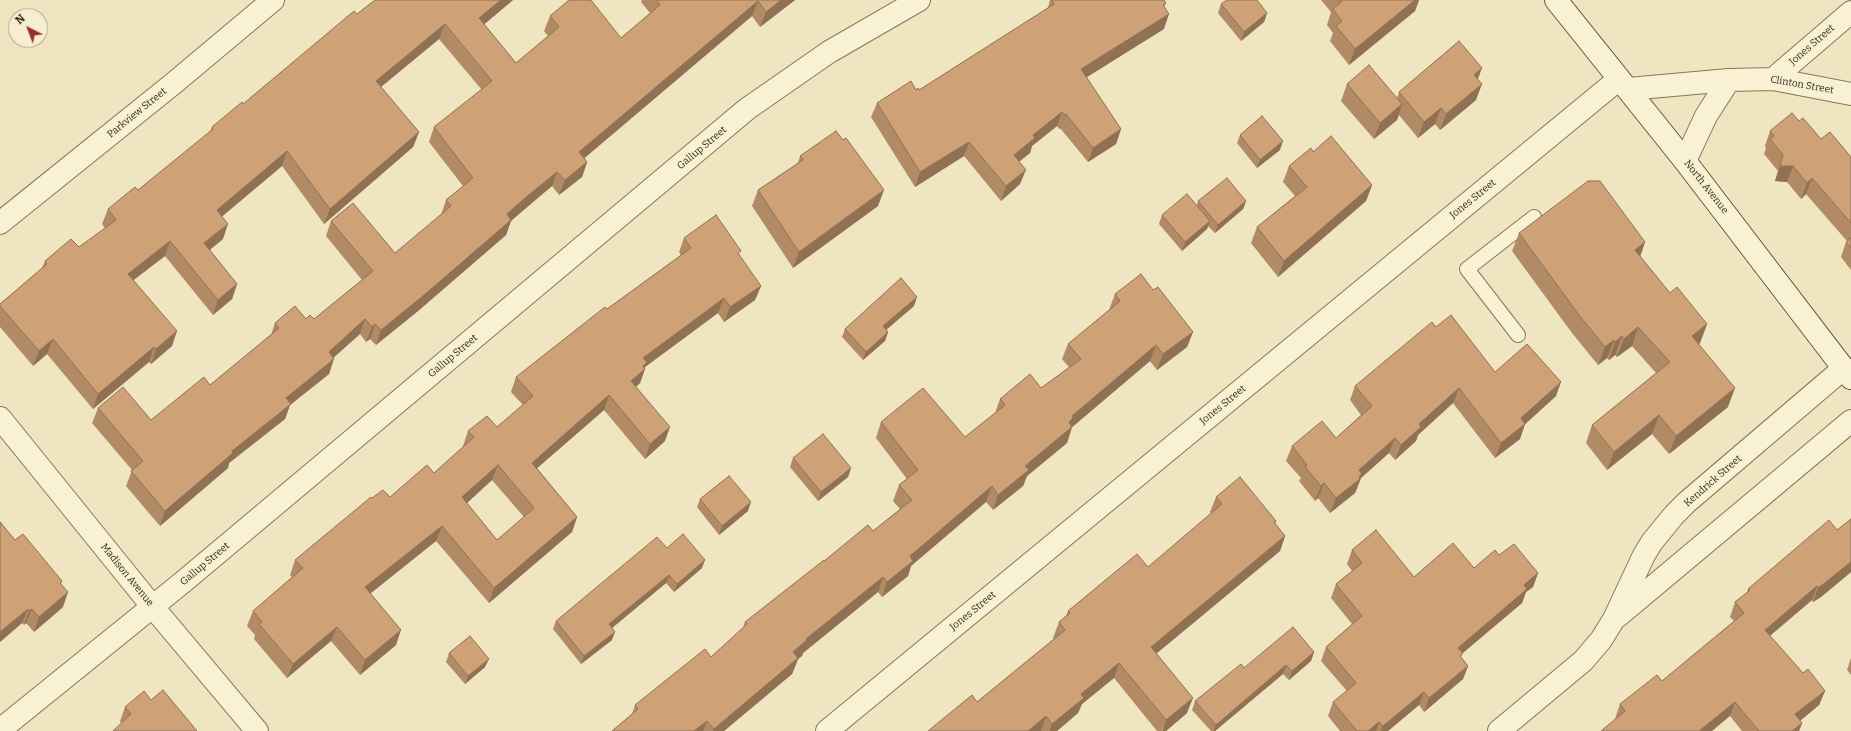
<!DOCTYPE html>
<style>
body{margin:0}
#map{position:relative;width:1851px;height:731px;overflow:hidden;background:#efe5c1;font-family:Bitter,serif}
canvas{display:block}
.north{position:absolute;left:8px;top:8px;width:40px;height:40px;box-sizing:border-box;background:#f6eed1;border:1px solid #aaa089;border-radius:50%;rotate:318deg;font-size:11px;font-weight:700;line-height:16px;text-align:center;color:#382c1d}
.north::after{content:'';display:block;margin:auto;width:14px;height:18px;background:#983027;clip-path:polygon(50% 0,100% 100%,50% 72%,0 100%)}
</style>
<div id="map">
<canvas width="1851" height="731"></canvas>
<div class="north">N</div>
</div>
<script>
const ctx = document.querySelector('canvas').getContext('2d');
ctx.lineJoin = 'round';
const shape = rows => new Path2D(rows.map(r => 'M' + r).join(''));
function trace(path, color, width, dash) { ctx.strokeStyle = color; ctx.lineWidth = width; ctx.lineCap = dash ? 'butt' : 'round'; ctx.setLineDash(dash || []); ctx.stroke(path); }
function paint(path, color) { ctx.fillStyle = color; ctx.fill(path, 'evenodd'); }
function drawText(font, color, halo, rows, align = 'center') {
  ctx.font = font + ' Bitter,serif'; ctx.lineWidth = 3; ctx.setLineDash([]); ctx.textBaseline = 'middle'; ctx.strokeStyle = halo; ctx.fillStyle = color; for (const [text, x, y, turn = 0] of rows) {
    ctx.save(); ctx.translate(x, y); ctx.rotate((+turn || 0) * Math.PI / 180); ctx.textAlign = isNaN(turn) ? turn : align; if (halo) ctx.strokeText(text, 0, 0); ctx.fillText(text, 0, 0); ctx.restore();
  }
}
const lane = shape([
 [1518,335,1467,269,1534,217]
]);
const street = shape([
 [1773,79,1851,12],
 [1628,89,1729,80,1773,79,1851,94],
 [1685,161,1706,116,1729,80],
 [0,223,174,83,273,0],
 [0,418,152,606,257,731],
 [1618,616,1851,421],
 [0,730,183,582,747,109,829,52,919,0],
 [827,731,1619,79],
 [1499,731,1583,661,1601,640,1614,619,1644,555,1652,542,1674,515,1687,502,1844,368]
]);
const secondary = shape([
 [1556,0,1685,161,1851,378]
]);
trace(lane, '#887658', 16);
trace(street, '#887658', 24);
trace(secondary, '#6a573b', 24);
trace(lane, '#f9f1d4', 14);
trace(street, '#f9f1d4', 22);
trace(secondary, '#f9f1d4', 22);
paint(shape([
 [375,0,513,0,484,24,516,63,548,36,544,31,550,16,621,38,650,13,641,2,642,0,795,0,760,27,752,16,584,158,587,162,582,177,559,195,552,186,519,213,511,221,506,235,418,311,376,345,370,339,366,342,360,334,333,358,329,374,290,405,285,419,229,463,228,468,160,526,126,486,132,470,92,423,98,408,151,420,210,385,271,335,275,323,306,319,314,319,362,280,326,236,331,221,395,253,441,215,446,200,463,186,429,142,434,127,482,90,439,39,381,87,419,132,413,147,324,224,282,166,222,216,223,239,210,250,237,284,232,299,213,315,165,256,133,280,172,346,151,364,149,362,93,409,47,354,33,366,0,327,0,304,42,268,45,261,79,247,105,228,102,224,108,209,138,190,210,132,212,127,243,104],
 [1050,0,1164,0,1166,3,1164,7,1164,29,1086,77,1121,129,1116,144,1088,162,1060,128,1059,129,1057,126,1032,146,1030,153,1019,162,1020,184,1001,201,964,156,915,187,871,117,877,103,916,90,919,90,1048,8],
 [1321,0,1419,0,1415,11,1349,65,1330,41,1333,33,1327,25,1331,12],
 [1221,4,1267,13,1264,22,1241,41,1218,13],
 [1478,79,1476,100,1440,130,1435,124,1418,138,1399,115,1397,120,1374,139,1341,101,1347,84,1397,98,1399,92],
 [1799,121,1821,139,1851,157,1851,270,1841,257,1846,242,1847,241,1806,194,1801,199,1787,182,1775,181,1778,171,1764,154,1766,148,1765,146,1770,131],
 [1240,135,1280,150,1257,168,1237,143],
 [843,140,878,206,793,268,752,206,758,190,798,163,800,156],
 [1313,152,1372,185,1366,201,1278,277,1251,243,1257,227,1295,196,1283,182,1289,166],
 [1198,201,1246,201,1243,209,1215,233,1208,226,1207,229,1182,251,1159,224,1162,215,1197,205],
 [1519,233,1645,242,1640,256,1670,293,1707,324,1700,343,1699,344,1728,407,1669,454,1652,434,1607,470,1586,443,1592,425,1656,373,1632,346,1617,357,1615,355,1609,360,1607,358,1598,365,1572,333,1512,251],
 [684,238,739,255,761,286,755,300,724,322,718,313,645,367,645,369,640,383,636,387,665,441,645,459,604,410,537,468,577,517,572,532,489,603,436,541,370,593,396,645,360,675,331,641,287,678,254,639,255,635,247,626,253,611,292,577,290,575,295,560,372,498,390,497,434,473,464,446,463,446,468,431,497,427,523,405,511,392,516,377,607,309,681,255,679,252],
 [492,480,524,517,497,540,467,503],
 [1153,290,1193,332,1187,347,1157,370,1150,361,1072,427,1067,443,1027,476,1023,486,993,510,986,502,911,566,908,576,882,597,878,592,803,653,802,656,798,659,792,674,724,731,612,731,632,714,635,705,711,657,743,628,745,622,824,561,873,531,900,509,893,501,899,485,907,479,876,438,881,422,965,437,995,413,1000,399,1041,388,1069,367,1062,359,1068,344,1109,310,1115,294],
 [914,306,886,330,888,332,885,341,863,360,842,337,845,329],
 [1436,327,1495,372,1556,396,1525,424,1520,439,1495,458,1453,403,1418,435,1416,441,1395,460,1389,453,1361,478,1355,493,1330,513,1318,498,1315,501,1299,481,1301,478,1286,461,1292,446,1336,438,1361,415,1350,400,1355,386],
 [793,458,851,468,848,477,818,501,790,467],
 [1216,497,1276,521,1275,524,1285,536,1280,551,1156,654,1187,713,1166,731,1157,731,1114,678,1082,704,1078,713,1057,731,928,731,977,702,1054,639,1053,638,1059,622,1066,616,1068,611,1148,567,1211,513,1210,512],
 [700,499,748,511,719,535,697,507],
 [1851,519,1851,572,1821,597,1813,602,1812,600,1770,636,1803,673,1825,691,1819,705,1800,721,1802,723,1799,731,1742,731,1730,716,1615,719,1620,704,1662,681,1734,621,1730,617,1735,602,1747,593,1748,589,1837,530],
 [0,522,15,540,62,581,61,584,63,607,34,632,26,623,24,625,22,623,0,642],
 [667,548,702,568,674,592,666,583,612,628,612,640,581,664,553,629,556,621],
 [1352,550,1414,577,1474,568,1499,555,1538,573,1533,587,1526,592,1522,603,1463,653,1461,657,1468,666,1463,679,1424,712,1419,705,1388,731,1340,731,1328,716,1333,702,1347,691,1321,661,1326,647,1352,624,1331,598,1336,584,1352,571,1347,564],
 [1314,652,1311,661,1289,680,1283,674,1215,731,1211,731,1192,710,1195,701],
 [449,653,485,667,465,684,446,662],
 [1851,658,1851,675,1847,670],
 [151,700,121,723,120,721,125,707]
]), '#b18b65');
paint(shape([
 [501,0,513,0,474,33,479,18],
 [781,0,795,0,760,27,766,12],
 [1415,0,1419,0,1415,11,1349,65,1355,49],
 [758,1,752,16,574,167,579,152],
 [1267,13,1264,22,1241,41,1244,32],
 [1169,14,1164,29,1076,84,1081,69],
 [445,24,439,39,370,96,376,81],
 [1482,68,1476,84,1474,75],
 [1482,84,1476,100,1440,130,1446,114],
 [1402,104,1397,120,1374,139,1380,123],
 [1441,108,1435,124,1418,138,1424,122],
 [1062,112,1057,126,1032,146,1030,153,1008,170,1014,155,1033,135],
 [1066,114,1060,128,1059,129,1065,115],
 [1121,129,1116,144,1088,162,1093,148],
 [419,132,413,147,324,224,330,209],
 [1283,141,1280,150,1257,168,1260,160],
 [969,142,964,156,915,187,920,172],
 [287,151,282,166,212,225,217,210],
 [587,162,582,177,559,195,565,180],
 [1780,166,1793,166,1787,182,1775,181],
 [1026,170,1020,184,1001,201,1006,186],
 [557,172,552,186,511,221,506,235,418,311,376,345,381,330,507,214,525,198],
 [1812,178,1806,194,1801,199,1807,183],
 [1372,185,1366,201,1278,277,1284,261],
 [884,190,878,206,793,268,799,252],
 [1246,201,1243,209,1215,233,1218,225],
 [1210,221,1207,229,1182,251,1185,242],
 [228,224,223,239,199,258,204,243],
 [170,241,165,256,122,289,128,274],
 [1645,242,1639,260,1635,250],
 [237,284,232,299,213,315,218,300],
 [761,286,755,300,724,322,730,307],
 [917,297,914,306,880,335,883,326],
 [724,298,718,313,645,367,644,370,645,369,640,383,626,395,631,381,643,358],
 [365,319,360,334,323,367,329,352],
 [375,324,370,339,366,342,372,327],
 [1707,324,1700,343,1686,355,1692,336],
 [1638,327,1632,346,1617,357,1624,339],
 [177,331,172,346,151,364,156,349],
 [888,332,885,341,863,360,866,352],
 [1193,332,1187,347,1157,370,1163,354],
 [1622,336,1615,355,1609,360,1615,342],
 [53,339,47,354,33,366,39,351],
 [1614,340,1607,358,1598,365,1605,347],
 [1156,345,1150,361,1070,429,1072,427,1067,443,1027,476,1023,486,993,510,998,495,1069,422,1072,416],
 [154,347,149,362,93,409,98,394],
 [334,359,329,374,290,405,285,419,229,463,228,468,160,526,165,511,232,451,286,398],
 [1561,382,1556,396,1521,428,1525,424,1520,439,1495,458,1501,443,1521,418],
 [1459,388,1453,403,1418,435,1416,441,1395,460,1401,445,1419,424],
 [1735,388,1728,407,1669,454,1676,436],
 [609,395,604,410,527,477,532,463],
 [1659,415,1652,434,1607,470,1614,452],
 [670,427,665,441,645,459,650,444],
 [1395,438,1389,453,1361,478,1355,493,1330,513,1336,498,1359,470],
 [498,465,492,480,457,512,462,497],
 [851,468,848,477,818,501,821,492],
 [1324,483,1318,498,1315,501,1321,486],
 [992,486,986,502,911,566,908,576,882,597,887,582,910,556],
 [751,502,748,511,719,535,722,526],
 [577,517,572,532,489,603,494,588],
 [442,526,436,541,360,602,365,587],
 [1285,536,1280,551,1145,663,1151,647],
 [705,560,702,568,674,592,677,584],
 [1851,562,1851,572,1821,597,1813,602,1818,588],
 [1538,573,1533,587,1526,592,1522,603,1453,661,1458,648,1524,585],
 [669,575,666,583,606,633,609,624],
 [883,577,878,592,803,653,802,656,798,659,792,674,724,731,713,731,714,729,806,639],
 [1817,586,1812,600,1760,644,1765,630],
 [68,592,63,607,34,632,39,617],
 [28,609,22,623,0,642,0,632],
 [32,609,26,623,24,625,29,611],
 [337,627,331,641,287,678,293,664],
 [401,630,396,645,360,675,365,660],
 [615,632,612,640,581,664,584,656],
 [1314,652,1311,661,1289,680,1292,671],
 [489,659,485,667,465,684,468,676],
 [1119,663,1114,678,1082,704,1078,713,1057,731,1050,731,1052,724,1081,694],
 [1286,665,1283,674,1215,731,1213,731,1216,725],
 [1468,666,1463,679,1424,712,1429,698],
 [1825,691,1819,705,1790,729,1795,714],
 [1424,692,1419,705,1388,731,1381,731,1383,726],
 [1193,698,1187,713,1166,731,1163,731,1166,720],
 [1735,702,1730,716,1712,731,1699,731],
 [1046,716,1041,731,1028,731],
 [707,721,703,731,694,731],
 [1379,722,1376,731,1368,731],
 [1802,723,1799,731,1792,731]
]), '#907153');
const building = shape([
 [375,0,501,0,479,18,516,63,559,27,550,16,569,0,591,0,621,38,660,5,657,0,781,0,766,12,758,1,579,152,587,162,565,180,557,172,525,198,507,214,511,220,423,296,381,330,375,324,372,327,365,319,329,352,334,359,286,398,291,404,232,451,233,453,165,511,131,471,143,461,98,408,123,387,151,420,204,377,210,385,279,328,275,323,295,306,306,319,310,315,314,319,373,271,331,221,353,203,395,253,451,206,446,200,473,178,434,127,492,81,445,24,376,81,419,132,330,209,287,151,217,210,228,224,204,243,237,284,218,300,170,241,128,274,177,331,156,349,154,347,98,394,53,339,39,351,0,306,0,304,47,264,45,261,71,239,79,247,116,220,108,209,135,187,138,190,213,129,212,127,242,102,243,104,354,11,357,14,375,0],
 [1052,0,1164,0,1166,3,1163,5,1169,14,1081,69,1121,129,1093,148,1066,114,1065,115,1062,112,1033,135,1035,138,1014,155,1026,170,1006,186,969,142,920,172,877,103,911,81,916,90,918,88,919,90,1054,4,1052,0],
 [1227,0,1257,0,1267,13,1244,32,1221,4,1227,0],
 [1340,0,1415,0,1355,49,1336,26,1342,21,1333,9,1341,2,1340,0],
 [1459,41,1482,68,1474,75,1482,84,1446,114,1441,108,1424,122,1399,92,1459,41],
 [1369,65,1402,104,1380,123,1347,84,1369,65],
 [1792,113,1799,121,1803,118,1821,139,1830,132,1851,157,1851,223,1812,178,1807,183,1793,166,1780,166,1783,155,1770,139,1774,136,1770,131,1792,113],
 [1262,116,1283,141,1260,160,1240,135,1262,116],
 [836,131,843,140,846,138,884,190,799,252,758,190,803,160,800,156,836,131],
 [1331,136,1372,185,1284,261,1257,227,1307,187,1289,166,1311,148,1313,152,1331,136],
 [1227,178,1246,201,1218,225,1198,201,1227,178],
 [1588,181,1600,181,1645,242,1635,250,1670,293,1677,287,1707,324,1692,336,1735,388,1676,436,1659,415,1614,452,1592,425,1670,362,1638,327,1624,339,1622,336,1615,342,1614,340,1605,347,1579,315,1519,233,1588,181],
 [1187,194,1210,221,1185,242,1162,215,1187,194],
 [716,215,741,251,738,253,761,286,730,307,724,298,643,358,647,362,643,366,645,369,631,381,670,427,650,444,609,395,532,463,577,517,494,588,442,526,365,587,401,630,365,660,337,627,293,664,259,624,262,622,253,611,303,568,295,560,371,497,372,498,383,490,390,497,427,465,434,473,474,437,468,431,487,416,497,427,533,396,516,377,605,307,607,309,691,248,684,238,716,215],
 [498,465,534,508,497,540,462,497,498,465],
 [1851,238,1851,248,1846,242,1851,238],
 [1141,274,1153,290,1158,287,1193,332,1163,354,1156,345,1072,416,1073,418,1069,422,1072,427,1025,466,1029,470,998,495,992,486,910,556,913,561,887,582,883,577,806,639,807,640,793,652,798,658,714,729,707,721,694,731,612,731,638,709,635,705,705,649,711,657,747,624,745,622,824,560,824,561,868,525,873,531,912,500,899,485,918,470,881,422,923,388,965,437,1005,405,1000,399,1030,374,1041,388,1081,359,1068,344,1120,301,1115,294,1141,274],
 [901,278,917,297,883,326,888,332,866,352,845,329,901,278],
 [1451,315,1495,372,1527,344,1561,382,1521,418,1525,424,1501,443,1459,388,1419,424,1421,427,1401,445,1395,438,1359,470,1362,474,1359,477,1360,479,1336,498,1324,483,1321,486,1305,467,1307,465,1292,446,1322,421,1336,438,1372,406,1355,386,1432,322,1436,327,1451,315],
 [823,434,851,468,821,492,793,458,823,434],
 [729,476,751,502,722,526,700,499,729,476],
 [1240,477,1276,521,1274,522,1285,536,1151,647,1193,698,1166,720,1119,663,1081,694,1084,698,1052,724,1046,716,1028,731,928,731,972,695,977,702,1065,630,1059,622,1070,613,1068,611,1137,554,1148,567,1222,504,1216,497,1240,477],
 [1851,519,1851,562,1826,582,1818,588,1817,586,1765,630,1803,673,1808,669,1825,691,1795,714,1802,723,1792,731,1759,731,1735,702,1699,731,1601,731,1625,711,1620,704,1657,675,1662,681,1744,613,1735,602,1750,590,1748,589,1829,520,1837,530,1851,519],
 [0,522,15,540,23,534,62,581,60,583,68,592,39,617,32,609,29,611,28,609,0,632,0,522],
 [1376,530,1414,577,1453,543,1474,568,1495,550,1499,555,1514,544,1538,573,1524,585,1527,589,1458,648,1463,653,1460,656,1468,666,1429,698,1424,692,1383,726,1379,722,1368,731,1357,731,1333,702,1356,683,1326,647,1362,616,1336,584,1362,563,1352,550,1376,530],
 [683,534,705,560,677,584,669,575,609,624,615,632,584,656,556,621,657,537,667,548,683,534],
 [1293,627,1314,652,1292,671,1286,665,1216,725,1195,701,1241,664,1244,668,1293,627],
 [470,636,489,659,468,676,449,653,470,636],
 [163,690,197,731,113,731,131,714,125,707,144,691,151,700,163,690]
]);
paint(building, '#cea276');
trace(building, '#907153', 1);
drawText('10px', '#382c1d', '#f6eed1', [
 ["Jones Street",1812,45,-41],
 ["Clinton Street",1802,85,10],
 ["Parkview Street",137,113,-39],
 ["Gallup Street",702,148,-40],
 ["North Avenue",1706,187,52],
 ["Jones Street",1473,199,-39],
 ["Gallup Street",453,356,-40],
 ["Jones Street",1223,405,-39],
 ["Kendrick Street",1713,481,-41],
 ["Gallup Street",205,564,-40],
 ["Madison Avenue",127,575,51],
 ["Jones Street",973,611,-39]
]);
</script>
